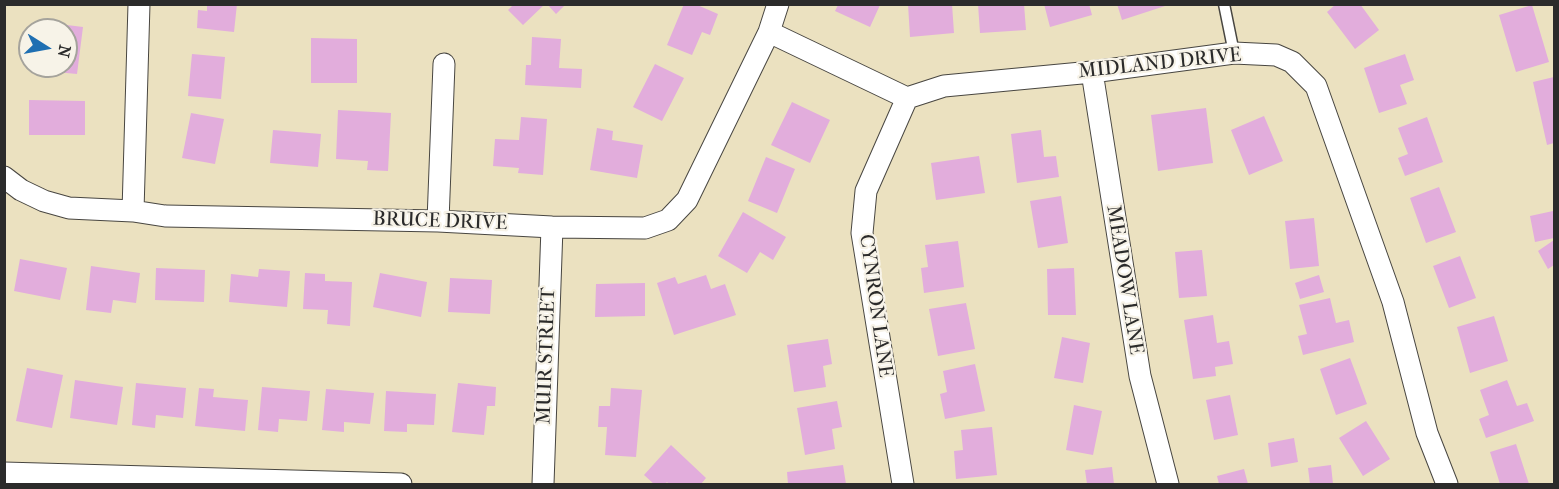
<!DOCTYPE html>
<style>
body{margin:0}
#map{position:relative;width:1559px;height:489px;overflow:hidden;background:#ebe1c0;font-family:"IM FELL French Canon",serif}
canvas{display:block}
.frame{position:absolute;inset:0;border:6px solid #2b2b2b;pointer-events:none}
.north{position:absolute;left:18px;top:18px;width:60px;height:60px;box-sizing:border-box;background:#f7f3e8;border:2px solid #a5a39c;border-radius:50%;rotate:101deg;font-size:16px;font-weight:700;line-height:24px;text-align:center;color:#2b2b2b}
.north::after{content:'';display:block;margin:auto;width:21px;height:27px;background:#1f6fb2;clip-path:polygon(50% 0,100% 100%,50% 72%,0 100%)}
</style>
<div id="map">
<canvas width="1559" height="489"></canvas>
<div class="frame"></div>
<div class="north">N</div>
</div>
<script>
const ctx = document.querySelector('canvas').getContext('2d');
ctx.lineJoin = 'round';
function paint(path, color) { ctx.fillStyle = color; ctx.fill(path, 'evenodd'); }
const shape = rows => new Path2D(rows.map(r => 'M' + r).join(''));
function trace(path, color, width, dash) { ctx.strokeStyle = color; ctx.lineWidth = width; ctx.lineCap = dash ? 'butt' : 'round'; ctx.setLineDash(dash || []); ctx.stroke(path); }
function drawText(font, color, halo, rows, align = 'center') {
  ctx.font = font + ' "IM FELL French Canon",serif'; ctx.lineWidth = 4.5; ctx.setLineDash([]); ctx.textBaseline = 'middle'; ctx.strokeStyle = halo; ctx.fillStyle = color; for (const [text, x, y, turn = 0] of rows) {
    ctx.save(); ctx.translate(x, y); ctx.rotate((+turn || 0) * Math.PI / 180); ctx.textAlign = isNaN(turn) ? turn : align; if (halo) ctx.strokeText(text, 0, 0); ctx.fillText(text, 0, 0); ctx.restore();
  }
}
paint(shape([
 [207,4,237,4,234,32,197,28,198,10,207,11],
 [514,4,545,4,523,25,508,10],
 [547,4,566,4,556,14],
 [684,4,695,4,718,14,710,35,702,32,692,55,667,45],
 [908,4,952,4,954,33,910,37],
 [978,4,1024,4,1026,30,980,33],
 [1044,4,1089,4,1092,15,1050,27],
 [1117,4,1164,4,1165,6,1122,20],
 [1336,4,1360,4,1379,30,1355,49,1327,12],
 [838,5,880,5,870,27,835,11],
 [1532,5,1549,62,1516,72,1499,15],
 [51,23,83,27,77,74,45,71,46,66,66,66,66,30,51,30],
 [532,37,561,39,559,68,582,69,581,88,525,85,526,65,531,65],
 [311,38,357,39,357,83,311,83],
 [192,54,225,57,221,99,188,96],
 [1405,54,1414,80,1400,85,1407,104,1379,113,1364,68],
 [655,64,684,78,662,121,633,107],
 [1554,77,1554,143,1547,145,1533,82],
 [29,100,85,101,85,135,29,135],
 [792,102,830,120,810,163,771,145],
 [1206,108,1213,163,1158,171,1151,115],
 [338,110,391,113,388,171,367,170,368,161,336,159],
 [191,113,224,119,215,164,182,158],
 [1264,116,1283,161,1249,175,1231,130],
 [521,117,547,119,543,175,518,173,519,168,493,166,495,139,519,140],
 [1427,117,1443,162,1405,176,1398,158,1408,154,1398,128],
 [597,128,613,131,612,140,643,145,637,178,590,170],
 [273,130,321,134,318,167,270,163],
 [1041,130,1044,157,1056,156,1059,177,1017,183,1011,134],
 [979,156,985,193,936,200,931,163],
 [766,157,795,169,777,213,748,201],
 [1439,187,1456,232,1426,243,1410,198],
 [1061,196,1068,243,1038,248,1030,201],
 [1553,211,1554,238,1535,242,1530,216],
 [743,212,786,237,773,260,760,252,747,273,718,256],
 [1314,218,1319,266,1290,269,1285,221],
 [1554,240,1554,265,1548,269,1538,251],
 [958,241,964,287,924,293,921,268,928,267,925,245],
 [1202,250,1207,296,1179,298,1175,252],
 [1460,256,1476,298,1449,308,1433,266],
 [20,259,67,268,60,300,14,291],
 [91,266,140,273,136,303,113,300,111,313,86,310],
 [156,268,205,270,204,302,155,300],
 [1074,268,1076,315,1048,315,1047,269],
 [259,269,290,271,287,307,229,302,231,274,258,277],
 [305,273,325,274,325,281,352,282,350,326,327,324,328,310,303,309],
 [380,273,427,282,421,317,373,307],
 [706,275,711,289,725,284,736,315,674,335,657,283,675,277,678,284],
 [1319,275,1324,292,1300,299,1295,283],
 [450,278,492,280,490,314,448,312],
 [645,283,645,316,595,317,596,284],
 [1330,298,1336,323,1349,320,1354,342,1303,355,1298,336,1307,334,1299,305],
 [966,303,975,349,938,356,929,309],
 [1213,315,1217,343,1229,341,1233,364,1215,367,1216,376,1193,379,1184,320],
 [1494,316,1508,361,1470,373,1457,327],
 [1062,337,1090,343,1083,383,1054,378],
 [828,339,832,364,823,366,826,387,794,392,787,345],
 [1350,358,1367,404,1336,415,1320,369],
 [975,364,985,411,945,419,940,394,947,392,943,371],
 [27,368,63,375,52,428,16,421],
 [75,380,123,387,117,425,70,418],
 [1507,380,1517,406,1527,403,1534,421,1486,438,1479,419,1489,415,1480,390],
 [136,383,186,388,183,418,156,415,155,428,132,425],
 [458,383,496,387,495,406,487,406,484,435,452,432],
 [262,387,310,391,307,421,279,419,278,432,258,430],
 [199,388,214,389,213,397,248,400,245,431,195,426],
 [611,388,642,390,636,457,605,455,607,427,598,427,599,406,610,406],
 [326,389,374,393,370,424,344,422,344,432,322,430],
 [386,391,436,394,434,425,407,424,407,432,384,431],
 [1230,395,1238,435,1214,440,1206,400],
 [837,401,842,427,832,429,835,449,805,455,797,408],
 [1074,405,1102,411,1093,455,1066,450],
 [1366,421,1390,459,1363,476,1339,438],
 [992,427,997,475,956,479,954,451,963,450,961,430],
 [1294,438,1298,462,1271,467,1268,443],
 [1516,444,1529,484,1500,484,1490,452],
 [671,445,706,478,701,484,669,484,667,482,665,484,654,484,644,475],
 [843,465,846,484,788,484,787,472],
 [1331,465,1333,484,1310,484,1308,468],
 [1112,467,1114,484,1087,484,1085,470],
 [1244,469,1248,484,1219,484,1217,476]
]), '#e2addc');
const lane = shape([
 [1224,4,1234,53]
]);
const street = shape([
 [769,32,907,98,944,86,1092,72,1234,53,1276,55,1292,62,1316,86,1393,302,1427,433,1447,484],
 [1092,72,1140,376,1168,484],
 [4,177,21,190,44,201,69,208,133,211,165,216,438,221,552,227,645,228,668,220,687,200,769,32,778,4],
 [133,211,139,4],
 [438,221,444,64],
 [4,473,401,484],
 [543,484,552,227],
 [903,484,862,233,866,191,907,98]
]);
trace(lane, '#484641', 13);
trace(street, '#484641', 23);
trace(lane, '#fff', 10);
trace(street, '#fff', 21);
drawText('20px', '#2b2b2b', '#f7f3e8', [
 ["MIDLAND DRIVE",1160,64,-6],
 ["BRUCE DRIVE",440,222,2],
 ["MEADOW LANE",1124,280,81],
 ["CYNRON LANE",875,306,82],
 ["MUIR STREET",547,356,-88]
]);
</script>
